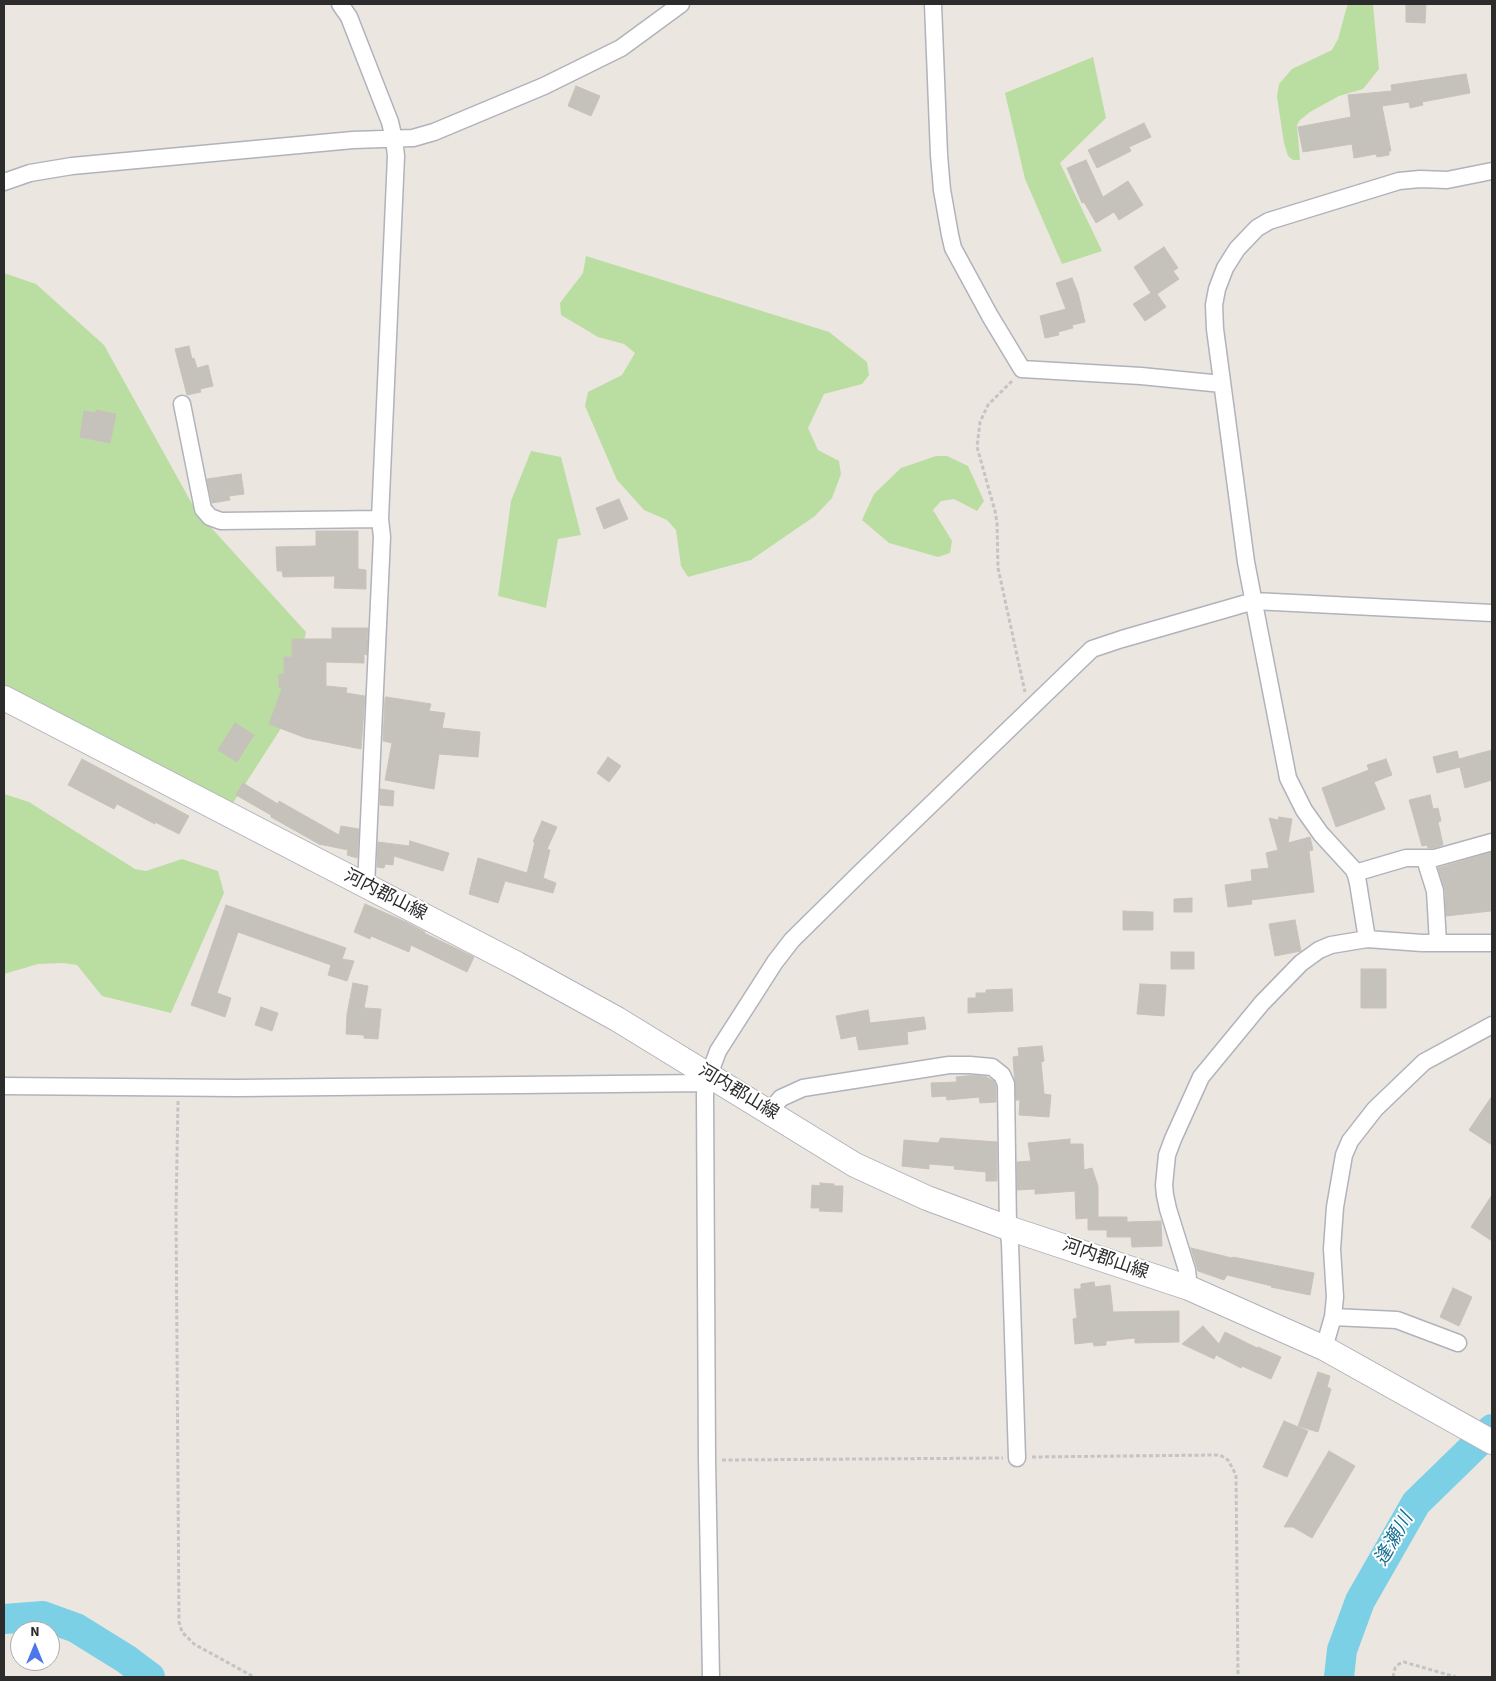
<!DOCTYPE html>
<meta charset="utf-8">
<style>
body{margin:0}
#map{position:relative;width:1496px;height:1681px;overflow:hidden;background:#ece6e0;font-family:"Source Sans 3",sans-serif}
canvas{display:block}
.frame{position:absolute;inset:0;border:5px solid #2c2c2c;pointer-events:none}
.north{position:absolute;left:10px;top:1621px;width:50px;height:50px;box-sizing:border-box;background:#fff;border:1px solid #ababab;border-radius:50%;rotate:0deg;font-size:14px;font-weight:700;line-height:20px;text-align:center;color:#2c2c2c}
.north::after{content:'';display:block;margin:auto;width:18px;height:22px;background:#4e76eb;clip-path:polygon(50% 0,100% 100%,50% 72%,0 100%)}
</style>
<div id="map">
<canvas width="1496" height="1681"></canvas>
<div class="frame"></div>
<div class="north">N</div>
</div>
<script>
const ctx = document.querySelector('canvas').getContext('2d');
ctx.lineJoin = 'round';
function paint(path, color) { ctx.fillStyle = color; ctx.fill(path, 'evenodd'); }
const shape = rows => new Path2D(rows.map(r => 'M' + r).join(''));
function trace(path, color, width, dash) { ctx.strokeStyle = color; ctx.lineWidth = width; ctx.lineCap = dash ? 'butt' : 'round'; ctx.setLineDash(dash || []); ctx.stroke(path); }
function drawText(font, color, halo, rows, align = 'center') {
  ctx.font = font + ' "Source Sans 3","Noto Sans JP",sans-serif'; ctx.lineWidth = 4; ctx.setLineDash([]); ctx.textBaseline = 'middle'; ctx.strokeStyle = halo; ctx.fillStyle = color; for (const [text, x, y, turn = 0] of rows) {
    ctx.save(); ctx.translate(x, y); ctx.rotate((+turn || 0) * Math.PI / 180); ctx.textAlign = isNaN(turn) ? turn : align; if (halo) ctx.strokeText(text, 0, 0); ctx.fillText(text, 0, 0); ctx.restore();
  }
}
paint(shape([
 [1349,4,1373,4,1379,69,1363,89,1339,96,1310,112,1300,120,1297,125,1300,160,1293,160,1288,156,1284,143,1277,97,1279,84,1292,69,1332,50,1338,39,1347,6],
 [1093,57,1106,118,1060,163,1102,251,1062,264,1025,179,1005,93],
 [586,256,829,332,867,362,869,375,862,384,824,394,808,428,818,450,839,461,841,474,832,498,815,516,751,560,688,577,681,566,676,530,667,520,644,510,617,480,585,406,588,392,622,375,635,353,624,344,598,337,561,315,560,303,583,273],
 [4,273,36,284,104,345,196,511,306,632,287,719,224,817,4,684],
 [531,451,561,457,581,535,558,539,546,608,498,596,511,501],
 [936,456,947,456,968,466,984,501,977,511,954,499,941,501,933,510,952,541,950,553,938,557,889,543,862,520,874,494,901,468],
 [4,794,29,802,135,869,146,871,182,859,218,871,224,893,171,1013,102,996,77,965,63,963,38,964,4,974]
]), '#badea1');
trace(shape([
 [4,1619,43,1616,76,1628,126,1659,150,1677],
 [1339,1677,1342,1650,1360,1601,1416,1503,1492,1429]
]), '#7cd0e5', 30);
const building = shape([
 [1406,4,1426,4,1425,23,1406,22,1406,4],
 [1466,74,1470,93,1422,102,1423,105,1410,108,1409,102,1382,106,1391,151,1389,151,1389,155,1377,157,1376,154,1354,158,1352,144,1303,152,1298,127,1351,117,1348,95,1392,91,1391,85,1466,74],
 [576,86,600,96,591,116,568,106,576,86],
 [1144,123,1151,137,1129,147,1131,151,1097,168,1088,150,1144,123],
 [1086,160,1103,197,1128,181,1143,205,1119,220,1114,212,1096,223,1084,202,1082,203,1067,168,1086,160],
 [1164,247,1178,268,1173,271,1179,279,1157,294,1166,307,1145,321,1133,304,1151,293,1134,267,1164,247],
 [1072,278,1078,293,1085,322,1072,325,1073,328,1058,332,1059,335,1045,338,1040,316,1066,309,1056,283,1072,278],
 [189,346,192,359,194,358,197,368,208,365,213,386,200,389,201,392,187,395,175,349,189,346],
 [96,410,116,414,110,443,80,437,84,411,96,413,96,410],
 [241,474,244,494,229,496,230,500,212,503,207,479,241,474],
 [619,499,628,519,604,529,596,508,619,499],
 [316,531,358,531,358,569,366,570,366,589,334,588,335,576,283,577,282,571,277,571,276,547,316,546,316,531],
 [332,628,368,628,367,655,364,654,364,663,326,662,326,686,347,688,346,693,365,696,361,749,306,738,269,724,282,689,279,687,279,674,284,675,284,657,292,657,292,639,332,639,332,628],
 [386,697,431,704,429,711,445,713,442,728,480,732,478,757,439,754,434,789,385,780,392,743,383,741,385,698,386,697],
 [235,723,254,735,237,762,218,750,235,723],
 [1492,750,1492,780,1465,788,1460,767,1437,773,1433,757,1457,751,1459,759,1492,750],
 [608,757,621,766,609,782,597,773,608,757],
 [82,759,189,816,179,834,155,822,155,824,117,804,114,809,68,785,82,759],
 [1386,759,1392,775,1374,782,1385,809,1336,827,1322,788,1369,770,1367,765,1386,759],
 [243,783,278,804,279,801,339,835,341,826,359,829,357,858,347,855,348,850,319,844,271,817,271,815,236,795,243,783],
 [380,789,394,791,393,806,380,805,380,789],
 [1430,795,1433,809,1438,808,1441,821,1438,822,1443,845,1434,848,1428,848,1427,845,1422,846,1409,800,1430,795],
 [1279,817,1292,819,1288,843,1310,837,1313,850,1309,851,1314,892,1251,900,1252,904,1228,907,1225,885,1252,881,1251,870,1269,868,1266,853,1278,850,1269,818,1278,820,1279,817],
 [542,821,557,827,547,849,550,850,543,878,556,883,553,893,505,881,498,903,469,894,478,858,527,873,535,842,533,842,542,821],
 [410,841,449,853,443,871,394,856,393,865,385,864,384,868,377,867,378,842,409,846,410,841],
 [1492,852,1491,911,1446,916,1445,890,1438,868,1492,852],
 [1192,898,1192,912,1174,912,1174,899,1192,898],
 [365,904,406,922,425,932,424,933,474,957,467,972,411,945,409,952,371,936,370,939,354,932,365,904],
 [226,905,346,948,342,959,354,961,347,981,328,975,331,965,238,932,217,993,231,998,225,1017,191,1005,226,905],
 [1123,911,1153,912,1153,930,1123,930,1123,911],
 [1295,920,1301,951,1275,956,1269,924,1295,920],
 [1171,952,1194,952,1194,969,1171,969,1171,952],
 [1361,969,1386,969,1386,1008,1361,1008,1361,969],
 [353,983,368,986,364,1008,381,1009,378,1039,364,1038,364,1035,346,1034,347,1014,353,983],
 [1140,984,1166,985,1164,1016,1137,1014,1140,984],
 [1012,989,1013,1011,968,1013,968,998,976,998,976,993,986,993,986,990,1012,989],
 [261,1007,278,1013,272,1031,255,1025,261,1007],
 [868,1010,870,1023,924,1017,926,1029,907,1032,908,1044,859,1050,856,1036,841,1039,836,1016,868,1010],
 [1042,1046,1044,1061,1041,1062,1044,1094,1051,1095,1049,1117,1019,1115,1020,1100,1016,1100,1013,1057,1019,1056,1018,1048,1042,1046],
 [975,1075,987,1077,988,1078,994,1081,996,1086,996,1102,980,1103,979,1097,947,1100,946,1096,932,1097,931,1083,957,1082,956,1077,975,1075],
 [1492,1096,1492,1145,1469,1130,1492,1096],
 [941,1138,997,1142,997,1181,986,1181,986,1172,954,1169,955,1166,929,1164,929,1169,902,1166,904,1140,938,1143,941,1138],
 [1070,1139,1070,1144,1083,1144,1084,1170,1092,1168,1098,1186,1098,1217,1127,1217,1127,1222,1161,1221,1162,1246,1132,1247,1131,1237,1107,1237,1107,1230,1088,1230,1088,1218,1076,1219,1075,1191,1035,1194,1035,1189,1017,1190,1017,1162,1031,1161,1028,1143,1070,1139],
 [820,1183,834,1184,834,1186,843,1186,842,1212,819,1211,820,1208,811,1208,812,1185,820,1186,820,1183],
 [1492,1195,1492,1241,1471,1227,1492,1195],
 [1191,1248,1232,1258,1233,1257,1314,1273,1310,1295,1271,1287,1272,1286,1227,1275,1224,1280,1198,1271,1191,1248],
 [1094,1282,1095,1287,1110,1285,1113,1312,1179,1311,1179,1342,1135,1343,1135,1338,1106,1341,1106,1345,1094,1346,1093,1342,1075,1344,1073,1319,1077,1318,1074,1289,1081,1289,1081,1284,1094,1282],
 [1453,1288,1472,1297,1459,1326,1440,1317,1453,1288],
 [1203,1326,1219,1344,1225,1332,1257,1348,1258,1347,1281,1357,1271,1379,1242,1366,1241,1368,1216,1355,1214,1359,1182,1344,1203,1326],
 [1318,1372,1330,1376,1327,1387,1331,1389,1318,1432,1298,1426,1318,1372],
 [1284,1421,1308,1431,1287,1477,1263,1467,1284,1421],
 [1329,1451,1355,1466,1312,1538,1293,1527,1284,1527,1329,1451]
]);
paint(building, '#c5c1bb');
trace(building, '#c8c2b9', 1);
const street = shape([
 [340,4,349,17,390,122,394,139,396,156,380,519,382,537,366,886],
 [933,4,939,155,942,190,950,235,953,248,990,316,1022,369,1141,376,1222,384],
 [4,182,30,173,72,166,353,140,413,138,434,132,544,86,621,48,681,4],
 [182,404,203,509,210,517,221,521,380,519],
 [1425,859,1435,891,1438,943],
 [1355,873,1406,858,1435,858,1492,842],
 [1367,939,1358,883,1355,871,1321,834,1304,810,1288,778,1246,562,1215,329,1214,305,1217,289,1225,268,1237,249,1257,228,1269,221,1399,181,1420,179,1447,180,1492,171],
 [4,1086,238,1088,706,1083],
 [769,1112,781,1098,803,1088,949,1065,970,1065,992,1067,1002,1075,1006,1084,1008,1228,1010,1243,1017,1458],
 [1189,1288,1187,1270,1168,1209,1165,1195,1164,1185,1167,1155,1173,1139,1201,1077,1262,1003,1301,963,1319,950,1331,945,1367,939,1422,943,1492,943],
 [1333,1317,1397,1320,1458,1343],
 [1324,1348,1333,1317,1335,1297,1332,1249,1335,1207,1344,1155,1350,1141,1375,1109,1424,1062,1492,1025],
 [711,1677,707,1459,705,1094,706,1083,718,1051,775,962,792,940,860,873,1092,649,1122,639,1254,601,1492,613]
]);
const secondary = shape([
 [4,698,517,964,617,1019,855,1165,927,1198,1008,1228,1189,1288,1324,1348,1492,1442]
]);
trace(street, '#b0b3bb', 19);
trace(secondary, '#b0b3bb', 26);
trace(shape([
 [1012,381,988,405,980,422,977,447,995,511,997,523,998,568,1025,692],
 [178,1101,176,1210,179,1622,182,1632,194,1644,254,1677],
 [1032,1457,1215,1455,1220,1455,1228,1460,1236,1475,1238,1677],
 [722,1460,1003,1458],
 [1393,1677,1395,1668,1399,1664,1404,1662,1456,1677]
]), '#c4c4c4', 3, [4, 2.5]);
trace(street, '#fff', 16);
trace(secondary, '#fff', 24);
drawText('18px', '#2c2c2c', '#fff', [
 ["河内郡山線",385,896,27],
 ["河内郡山線",738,1093,31],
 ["河内郡山線",1105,1260,19]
]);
drawText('italic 19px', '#197193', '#fff', [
 ["逢瀬川",1395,1540,-60]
]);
</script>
